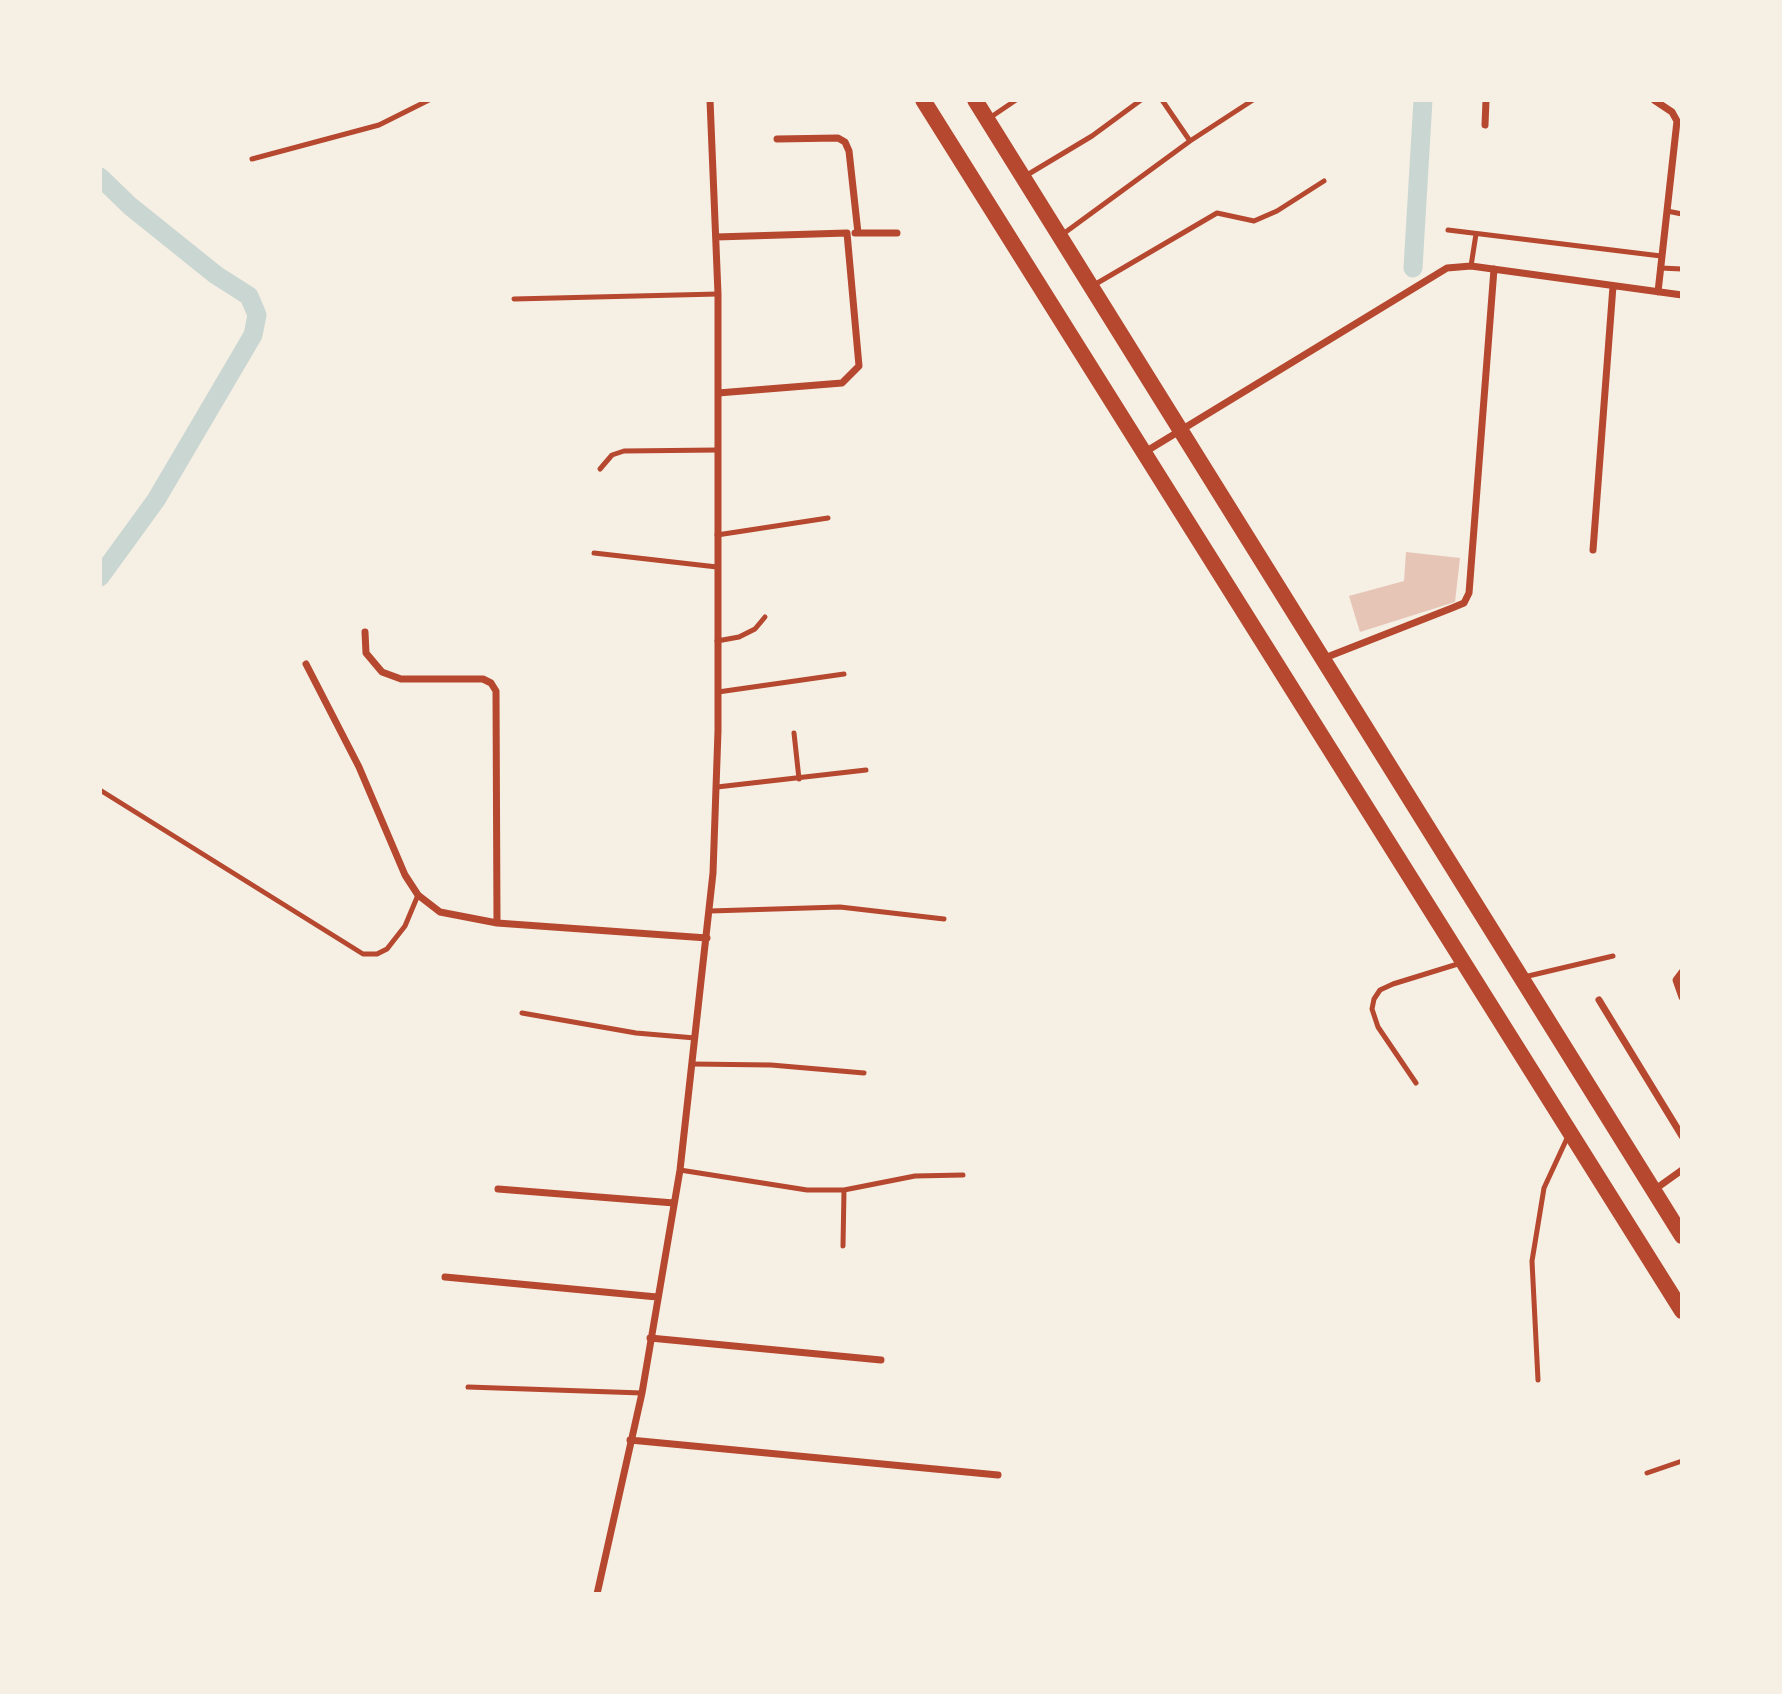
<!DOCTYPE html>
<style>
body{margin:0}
#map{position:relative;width:1782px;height:1694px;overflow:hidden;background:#f6efe4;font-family:"Public Sans",sans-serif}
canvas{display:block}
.frame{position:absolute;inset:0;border:102px solid #f6efe4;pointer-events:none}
</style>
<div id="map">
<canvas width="1782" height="1694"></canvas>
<div class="frame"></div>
</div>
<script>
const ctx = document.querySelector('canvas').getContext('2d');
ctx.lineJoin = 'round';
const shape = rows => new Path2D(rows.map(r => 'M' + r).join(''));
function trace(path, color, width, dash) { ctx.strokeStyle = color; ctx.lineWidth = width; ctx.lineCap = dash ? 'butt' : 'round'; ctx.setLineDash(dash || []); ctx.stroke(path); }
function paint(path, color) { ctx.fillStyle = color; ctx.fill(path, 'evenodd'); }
trace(shape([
 [100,177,130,206,216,275,249,296,257,315,253,335,156,500,100,577],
 [1413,268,1423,100]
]), '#c9d6d2', 19);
paint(shape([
 [1406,552,1460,558,1455,602,1360,632,1349,596,1404,581]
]), '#e6c5b7');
trace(shape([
 [988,119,1016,100],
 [1190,141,1253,100],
 [252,159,379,125,429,100],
 [1027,175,1092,136,1141,100],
 [1667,211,1682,214],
 [1448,230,1661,256],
 [1063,234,1190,141,1162,100],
 [1471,266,1476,234],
 [1660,268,1682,269],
 [1094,285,1217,213,1254,221,1277,211,1324,181],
 [514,299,718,294],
 [600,469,612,455,624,451,717,450],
 [717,535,828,518],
 [594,553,717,567],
 [717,641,739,637,755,629,765,617],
 [718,692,844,674],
 [794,733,799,779],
 [717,787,866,770],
 [100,790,363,954,377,954,387,949,405,926,418,895],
 [710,911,840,907,944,919],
 [1524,977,1613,956],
 [522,1013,636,1033,695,1038],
 [692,1064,771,1065,864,1073],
 [1416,1083,1378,1027,1372,1009,1374,999,1380,990,1393,984,1461,963],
 [680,1170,807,1190,844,1190,915,1176,963,1175],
 [843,1246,844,1190],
 [1538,1380,1532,1261,1544,1188,1569,1134],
 [468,1387,642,1393],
 [1647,1473,1682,1461]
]), '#b5482f', 5);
trace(shape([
 [1654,100,1672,112,1677,121,1658,292],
 [1485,125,1486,100],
 [777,139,838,138,845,142,849,151,858,233],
 [855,233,897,233],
 [716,237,847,233,859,366,842,383,718,393],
 [1145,452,1447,268,1471,266,1682,295],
 [1593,550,1613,286],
 [365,632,366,653,382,672,401,679,483,679,491,683,496,691,497,923],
 [1322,659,1452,608,1464,603,1469,593,1494,269],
 [306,664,359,767,405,875,418,895,440,912,497,923,707,938],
 [1682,972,1676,980,1682,997],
 [1599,1000,1682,1136],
 [498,1189,674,1203],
 [1654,1190,1682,1170],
 [445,1277,657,1297],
 [650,1338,881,1360],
 [630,1440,998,1475],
 [597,1594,642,1393,680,1170,713,873,718,731,718,294,710,100]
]), '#b5482f', 7);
trace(shape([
 [923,100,1682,1311],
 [975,100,1682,1236]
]), '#b5482f', 16);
</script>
